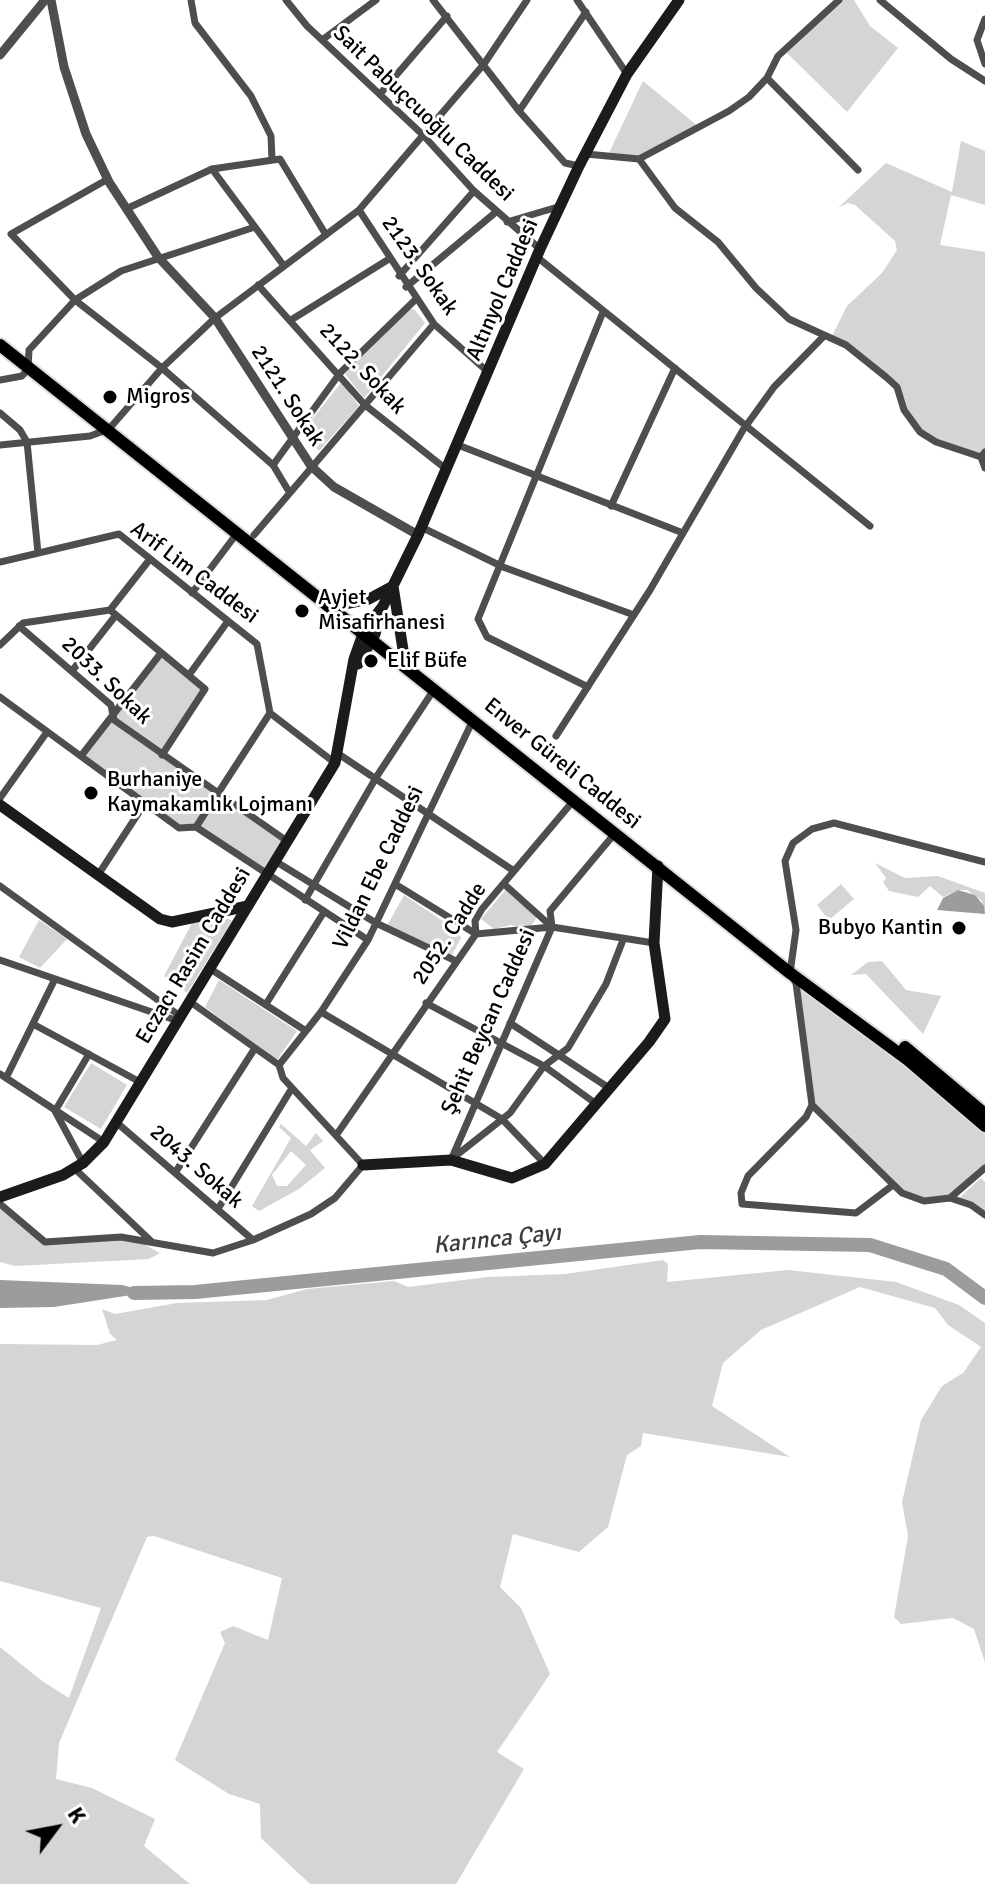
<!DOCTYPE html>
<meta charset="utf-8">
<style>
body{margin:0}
#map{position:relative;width:985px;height:1884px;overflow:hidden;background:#fff;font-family:Signika,sans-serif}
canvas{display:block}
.north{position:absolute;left:16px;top:1788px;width:80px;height:80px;-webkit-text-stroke:6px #fff;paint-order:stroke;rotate:58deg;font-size:22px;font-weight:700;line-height:32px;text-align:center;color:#000}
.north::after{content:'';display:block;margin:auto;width:28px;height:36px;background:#000;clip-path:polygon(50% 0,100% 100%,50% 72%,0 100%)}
</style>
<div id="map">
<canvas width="985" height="1884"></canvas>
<div class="north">K</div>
</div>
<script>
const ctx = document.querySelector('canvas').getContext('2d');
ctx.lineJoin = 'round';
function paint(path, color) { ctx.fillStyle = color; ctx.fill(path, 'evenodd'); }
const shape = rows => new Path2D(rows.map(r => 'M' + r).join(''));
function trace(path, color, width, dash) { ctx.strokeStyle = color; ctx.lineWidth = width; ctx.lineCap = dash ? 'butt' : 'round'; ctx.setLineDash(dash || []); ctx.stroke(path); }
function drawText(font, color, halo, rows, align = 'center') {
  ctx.font = font + ' Signika,sans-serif'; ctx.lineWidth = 6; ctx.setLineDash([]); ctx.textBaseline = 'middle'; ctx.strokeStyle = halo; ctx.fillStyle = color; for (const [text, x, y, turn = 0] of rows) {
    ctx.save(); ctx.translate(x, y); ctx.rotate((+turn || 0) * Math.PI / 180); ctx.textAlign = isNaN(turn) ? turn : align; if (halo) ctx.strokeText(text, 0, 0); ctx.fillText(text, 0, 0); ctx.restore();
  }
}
paint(shape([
 [843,0,854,0,870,26,898,48,847,112,784,50],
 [643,81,699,127,639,159,608,155],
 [961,141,985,151,985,205,951,195,940,245,985,252,985,452,981,457,936,442,913,424,897,387,846,345,830,340,847,306,882,273,897,250,895,241,855,205,848,203,838,208,886,163,952,192],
 [414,309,425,323,364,398,345,374,409,310],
 [340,384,343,384,359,406,319,451,303,431],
 [161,653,204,686,162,755,217,793,213,800,224,807,229,800,287,841,267,875,196,827,179,828,81,756],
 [875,863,905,878,938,876,985,893,985,912,981,900,967,890,958,890,943,897,930,886,918,897,889,891,883,882,886,878],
 [841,884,854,899,829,920,817,905],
 [506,889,537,917,529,929,511,925,494,929,481,919],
 [404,895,458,931,461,938,452,955,387,926],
 [229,919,232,921,187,993,164,976,193,921],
 [39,920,67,939,40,968,19,957],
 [882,961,906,990,941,996,923,1034,866,974,851,975,868,962],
 [219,980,297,1031,277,1060,205,1007],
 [799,986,905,1065,985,1132,985,1168,950,1198,937,1201,902,1193,812,1105],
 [91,1063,127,1085,101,1129,64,1107],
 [281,1124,306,1146,316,1133,323,1141,310,1150,325,1168,299,1189,259,1211,252,1206,291,1138,279,1127],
 [291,1151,306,1165,287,1186,277,1186,272,1175],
 [981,1178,985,1182,985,1217,957,1200],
 [0,1206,47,1243,129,1236,160,1253,149,1259,15,1266,0,1262],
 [663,1260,668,1264,667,1282,788,1270,896,1282,959,1305,985,1323,985,1663,974,1629,953,1618,901,1624,894,1617,908,1536,902,1502,921,1420,942,1386,963,1373,981,1347,948,1325,935,1308,860,1287,761,1330,723,1363,712,1406,790,1457,643,1433,641,1446,627,1455,608,1527,579,1552,513,1534,500,1587,521,1608,550,1674,497,1752,524,1769,456,1884,310,1884,261,1838,260,1804,229,1794,175,1760,225,1643,220,1632,233,1626,268,1640,282,1578,154,1536,147,1537,59,1743,56,1779,92,1788,155,1819,144,1846,190,1884,0,1884,0,1647,42,1681,69,1698,101,1608,0,1581,0,1344,97,1345,117,1340,110,1334,102,1309,115,1314,177,1303,267,1300,307,1289,394,1281,408,1287,487,1277,565,1274]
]), '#d5d5d5');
paint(shape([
 [958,890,975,895,984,906,985,914,937,910,943,898],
 [0,1280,122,1285,151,1292,54,1307,0,1308]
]), '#9c9c9c');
trace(shape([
 [134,1293,195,1292,700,1242,870,1245,946,1269,985,1298]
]), '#9c9c9c', 14);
const primary = shape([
 [0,345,790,973,908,1060,985,1126],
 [905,1047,985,1114]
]);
trace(primary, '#dbdbdb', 16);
trace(shape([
 [191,0,195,23,251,96,271,136,272,160],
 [286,0,307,26,423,135,474,191,540,249],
 [433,0,519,111,565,163,579,166],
 [577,0,627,74],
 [880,0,951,59,985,81],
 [985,19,977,40,985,64],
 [322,40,376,0],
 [767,78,858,170],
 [380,94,447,16],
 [519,111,586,12],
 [586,154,639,159,675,208,718,242,756,288,789,319,846,345,886,377,897,387,904,410,920,432,936,442,981,457],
 [639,159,729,111,749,97,767,78,778,56,839,0],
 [212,169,284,266],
 [108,179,11,234,75,300,162,368,273,465],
 [126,209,212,169,280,159,326,235],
 [359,210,434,324,488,372],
 [507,222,561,206],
 [537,257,870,526],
 [399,276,474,191],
 [258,285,365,405,446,469],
 [406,287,496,212],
 [291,320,389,259],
 [0,380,22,376,28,369,29,350,75,300,121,271,255,227],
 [0,413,20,430,27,442,38,553],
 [0,445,90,436,109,429,162,368,215,318,359,210,484,64,527,0],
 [458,445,683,533],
 [985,452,981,457,985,468],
 [288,490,273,465,340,373,415,300],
 [611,506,675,368],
 [421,527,503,567,634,615],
 [254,535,434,324],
 [150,559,110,610,205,689,162,755],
 [0,562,119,534,257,644,270,713,196,827],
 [192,593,238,532],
 [19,626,111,705,114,720,287,841],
 [0,645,23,623,110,610],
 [72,671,116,615],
 [189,675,228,621],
 [588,687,487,637,478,619,603,312],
 [0,697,179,828,196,827,368,940],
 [270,713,335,763],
 [556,736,650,590,743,430,774,387,823,337],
 [337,753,514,871],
 [81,756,161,653],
 [0,798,47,732],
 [275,861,376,923,456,961],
 [985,862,834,823,812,829,793,843,785,861,796,930,790,973,796,983,812,1105,902,1193,924,1201,950,1198,985,1168],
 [98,875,145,803],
 [395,884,476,934,552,927,654,943],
 [504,884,552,927],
 [0,886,180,1016],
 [305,900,377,776,435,688],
 [0,960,178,1021],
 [209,968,306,1031],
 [426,1003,544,1066,595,1103],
 [266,1004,324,912],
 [321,1012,502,1119,545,1164],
 [510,1023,609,1088],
 [33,1024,140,1082],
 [279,1065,321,1012,368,940,473,720],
 [0,1074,104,1142],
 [6,1078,54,981],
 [812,1105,806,1117,748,1176,741,1193,742,1204,856,1213,893,1185],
 [116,1122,253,1240],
 [337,1134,476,934,475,921,482,909,574,800],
 [453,1158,510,1113,544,1066,568,1048,606,984,623,940],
 [451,1160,552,927,550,911,616,832],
 [83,1163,55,1111,89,1054],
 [74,1168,151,1241],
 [175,1173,255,1048],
 [950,1198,971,1205,985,1215],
 [0,1204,45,1242,121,1237,213,1253,253,1240,311,1214,335,1198,363,1165,283,1078,279,1065,189,1001],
 [218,1209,292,1088]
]), '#4e4e4e', 7);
trace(shape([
 [51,0,64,67,86,134,109,182,158,257,215,318,311,466,334,487,418,535],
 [0,55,45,0]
]), '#4e4e4e', 9);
trace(shape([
 [339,605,369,599,393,586,404,656],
 [358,664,375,634,381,611],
 [0,805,160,919,172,922,248,906],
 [363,1165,451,1160,512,1178,545,1164,649,1042,665,1019,654,943,658,866],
 [0,1197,63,1175,83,1163,104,1142,335,763,354,659,364,631,383,606,418,535,540,249,579,166,627,74,679,0]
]), '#1b1b1b', 11);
trace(primary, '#000', 12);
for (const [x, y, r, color] of [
 [110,397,8,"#000"],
 [302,611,8,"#000"],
 [371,661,8,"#000"],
 [91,793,8,"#000"],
 [959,928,8,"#000"]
]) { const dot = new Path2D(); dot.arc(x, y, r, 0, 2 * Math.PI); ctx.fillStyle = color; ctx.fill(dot); trace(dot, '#fff', 3); }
drawText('22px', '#000', '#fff', [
 ["Sait Pabuçcuoğlu Caddesi",423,114,44],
 ["2123. Sokak",419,266,55],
 ["Altınyol Caddesi",503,290,-67],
 ["2122. Sokak",362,369,47],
 ["2121. Sokak",287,396,57],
 ["Arif Lim Caddesi",194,573,37],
 ["2033. Sokak",106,681,44],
 ["Enver Güreli Caddesi",562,764,39],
 ["Vildan Ebe Caddesi",379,868,-64],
 ["2052. Cadde",450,934,-57],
 ["Eczacı Rasim Caddesi",194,956,-59],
 ["Şehit Beycan Caddesi",489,1022,-66],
 ["2043. Sokak",196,1167,41]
]);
drawText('22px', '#000', '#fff', [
 ["Migros",126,397],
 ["Ayjet",318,598],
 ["Misafirhanesi",318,623],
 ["Elif Büfe",387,661],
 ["Burhaniye",107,780],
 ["Kaymakamlık Lojmanı",107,805],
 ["Bubyo Kantin",943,928,"right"]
], 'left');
drawText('italic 24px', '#3d3d3d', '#fff', [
 ["Karınca Çayı",497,1240,-6]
]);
</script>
